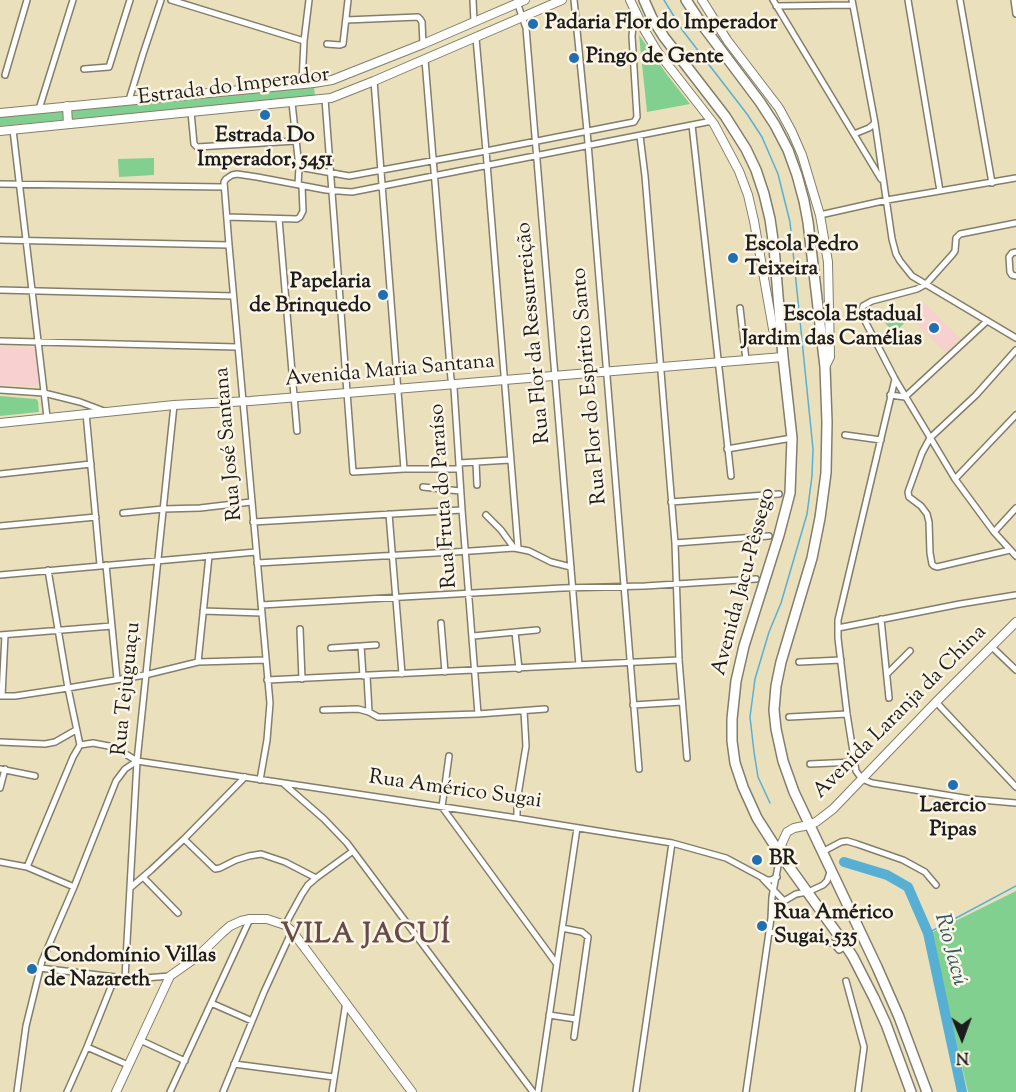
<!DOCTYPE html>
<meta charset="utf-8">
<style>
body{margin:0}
#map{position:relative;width:1016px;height:1092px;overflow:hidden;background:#eae0bc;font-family:"Sorts Mill Goudy",serif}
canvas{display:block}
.north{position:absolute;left:932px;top:1008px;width:60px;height:60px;-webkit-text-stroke:4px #fcf5e5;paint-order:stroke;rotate:179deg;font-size:16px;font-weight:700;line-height:24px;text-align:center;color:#1c1c1c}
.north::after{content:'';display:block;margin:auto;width:21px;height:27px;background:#1c1c1c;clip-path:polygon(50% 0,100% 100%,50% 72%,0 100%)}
</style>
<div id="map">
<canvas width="1016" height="1092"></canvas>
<div class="north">N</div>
</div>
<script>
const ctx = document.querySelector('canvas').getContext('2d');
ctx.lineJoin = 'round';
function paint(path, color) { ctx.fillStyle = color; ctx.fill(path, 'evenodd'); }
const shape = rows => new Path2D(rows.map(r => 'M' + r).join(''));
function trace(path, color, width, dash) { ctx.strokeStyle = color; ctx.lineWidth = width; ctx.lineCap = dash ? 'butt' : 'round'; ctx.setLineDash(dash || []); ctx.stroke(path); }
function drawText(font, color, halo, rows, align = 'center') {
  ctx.font = font + ' "Sorts Mill Goudy",serif'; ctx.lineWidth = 5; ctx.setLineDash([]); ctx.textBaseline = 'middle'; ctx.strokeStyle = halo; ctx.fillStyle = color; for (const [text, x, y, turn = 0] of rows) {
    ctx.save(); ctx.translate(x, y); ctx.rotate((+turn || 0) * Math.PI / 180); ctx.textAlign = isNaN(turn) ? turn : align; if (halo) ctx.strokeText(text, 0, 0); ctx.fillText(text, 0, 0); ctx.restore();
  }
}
paint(shape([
 [923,302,960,338,946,353,909,317],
 [0,346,35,348,39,383,35,386,0,385]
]), '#f7d0cf');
paint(shape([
 [639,35,668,76,690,104,647,112],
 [314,87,315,96,0,126,0,117],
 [154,158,154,175,119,177,118,159],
 [890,306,906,321,895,333,879,317],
 [0,396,36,399,38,401,39,412,0,416],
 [1016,891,1016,1092,968,1092,931,933]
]), '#82d08f');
trace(shape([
 [664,0,683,31,747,114,762,137,778,174,790,222,813,449,812,476,807,514,781,603,769,632,755,679,750,717,754,752,758,777,770,803],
 [928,933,1016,886]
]), '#57b0d4', 1.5);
trace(shape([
 [844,862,887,875,908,887,928,933,962,1092]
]), '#57b0d4', 10);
const street = shape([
 [171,0,304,41],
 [473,0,474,22],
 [574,0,587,131,639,769],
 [773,0,881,179],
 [852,0,875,123,892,239,896,254,900,261,912,276,1016,338],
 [908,0,940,191],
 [960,0,992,183],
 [1014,0,1016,14],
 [517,2,526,28,579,665],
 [776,6,853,5],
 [346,20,418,17,420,19,422,22,423,44],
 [476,38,486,151,518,548],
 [327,44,340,45,343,44,348,0],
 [425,60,451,379,454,388,462,510,478,714],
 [84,69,109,67,130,0],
 [5,75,27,0],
 [374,81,404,469],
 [302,84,304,41,309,0],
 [325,99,353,472,404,469,459,469],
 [129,100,143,54,161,0],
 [292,103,299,167,298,185],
 [39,109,73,0],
 [191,112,194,144,197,147,296,141],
 [692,125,731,476],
 [13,130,47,417],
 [854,134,869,128,875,123],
 [640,136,645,176,675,543,679,660,687,758],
 [299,167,349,176,486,151,634,122,637,117,632,36,633,26,636,15],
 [0,184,224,187],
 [820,215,887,200,1016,178],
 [227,217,297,219,300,217,303,211,302,186],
 [279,219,297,431],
 [1016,223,960,234,956,238,955,251,952,255,926,284,917,289,872,301,863,306,862,310,865,321,895,379,955,479,994,532,1016,556],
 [0,240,229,245],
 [1016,252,1012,253,1009,257,1010,272,1012,275,1016,276],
 [0,290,233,296],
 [740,308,746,360],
 [0,341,237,347],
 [895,379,838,620,838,638,847,714,856,771,862,779,872,783,970,799,1016,803],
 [0,390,44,393,80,402,104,411],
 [890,395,905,397,987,321],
 [86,413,100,565],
 [845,435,881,440],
 [727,449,792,438],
 [476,462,477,485],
 [459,463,510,460],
 [0,474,91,464],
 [955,479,1016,415],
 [423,487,460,491],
 [671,502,779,494],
 [123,513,163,509,200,508,251,502],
 [389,514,402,674],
 [486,515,501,530,514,548,529,551,551,562,571,567],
 [253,522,462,510],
 [0,526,96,517],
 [994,532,1016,508],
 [675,543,769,536],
 [1010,550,937,567,934,566,932,564,930,553,929,522,927,514,921,506,909,497,908,492,922,453,930,438,976,395,1016,350],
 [257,563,471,551,514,548],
 [106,565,117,679],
 [48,570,68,688,80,745],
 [0,575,256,552],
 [261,605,562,588,645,586,756,579],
 [203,611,262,613],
 [881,619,889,698],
 [441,623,445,672],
 [838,628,960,604,1016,595],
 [300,629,302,679],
 [515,632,519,669],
 [0,635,112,626],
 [473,636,537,630],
 [361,646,363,676],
 [992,647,1016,670],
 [331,648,376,645],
 [198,662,209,556],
 [799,662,841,660],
 [887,674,910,651],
 [367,676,369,712],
 [267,680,679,660],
 [0,696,15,696,68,688,145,675,198,662,266,660],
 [2,696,5,635],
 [936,702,1016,787],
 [633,705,682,702],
 [323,710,358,709,369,712,378,717,384,717,478,714,545,709],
 [789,717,847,714],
 [0,742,45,744,55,742,76,730],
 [449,756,442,807,556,963],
 [810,764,854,762],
 [0,769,35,776],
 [260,780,267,740,270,703,229,245,224,182,226,179,232,175,237,174,257,177,326,190,352,192,712,121],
 [284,784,324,819,347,843,533,1092],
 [0,788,5,769],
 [517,818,517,801,526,746,524,711],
 [184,839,215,869,220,868,236,860,249,856,261,854,285,862,316,878],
 [822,852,841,842,847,841,857,844,903,860,925,872,936,885],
 [0,862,27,867,74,887],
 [27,867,73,757,80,745,93,743,114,747,137,761,517,818,672,843,726,858,767,880,771,880,777,877],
 [143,877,178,913],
 [763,879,784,901],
 [130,888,151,870,184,839,245,777],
 [772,916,774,910,784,901,796,894,808,892,823,885,827,881,830,872],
 [285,925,302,894,308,885,316,878,353,851],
 [562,928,582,932,588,937,574,1037],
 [769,932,817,938,834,944,839,950,846,946],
 [40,968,132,979,170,976],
 [125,978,137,761,174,405],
 [846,981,864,1047,858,1092],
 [211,1003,252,1021],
 [549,1015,576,1019],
 [140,1040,185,1061],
 [87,1047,128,1065],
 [234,1064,334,1077],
 [17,1092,26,1026,42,961,74,887,116,781,125,769,137,761],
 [67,1092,87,1047,115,977],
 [170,1092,250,919],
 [223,1092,264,992,292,931],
 [332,1092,346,1002],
 [538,1092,577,828],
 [636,1092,672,843],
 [746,1092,771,918,772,897,780,856]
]);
const secondary = shape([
 [630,0,645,31,657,51,714,124,739,171,748,195,754,221,773,329,777,339,782,345],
 [702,0,727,40,779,108,792,132,802,155,820,215,828,262,830,357,825,367],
 [67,106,68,124],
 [0,113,314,83,332,80,423,44,525,0],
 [0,131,331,98,374,81,562,0],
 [0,423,174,405,250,401,783,357],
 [780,854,782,843,787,832,794,828,809,825,816,822,833,809,936,702,1016,622],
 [116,1092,170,976,197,957,222,933,230,926,241,921,250,919,267,919,285,925,292,931,412,1092]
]);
const highway = shape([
 [644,0,652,18,664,37,725,116,746,149,756,170,764,194,770,219,774,247,783,357,792,438,790,493,779,535,744,646,736,681,732,719,732,741,735,763,743,787,757,818,780,854,844,943,853,957,874,998,886,1024,911,1092],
 [686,0,703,26,760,102,775,125,788,150,797,175,804,201,808,222,825,367,827,422,826,473,820,518,812,558,781,662,776,686,774,710,776,729,783,761,794,792,877,967,899,1017,927,1092]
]);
trace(street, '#837e6c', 8);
trace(secondary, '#837e6c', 10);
trace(highway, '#837e6c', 12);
trace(street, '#fff', 5);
trace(secondary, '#fff', 8);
trace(highway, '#fff', 9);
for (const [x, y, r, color] of [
 [533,24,6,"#1f6fb2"],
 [574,58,6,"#1f6fb2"],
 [265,115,6,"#1f6fb2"],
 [733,258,6,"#1f6fb2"],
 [383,295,6,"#1f6fb2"],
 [934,328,6,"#1f6fb2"],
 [953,785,6,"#1f6fb2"],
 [757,860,6,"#1f6fb2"],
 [762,926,6,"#1f6fb2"],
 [32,969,6,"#1f6fb2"]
]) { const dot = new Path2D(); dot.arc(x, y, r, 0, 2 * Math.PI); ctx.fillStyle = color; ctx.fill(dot); trace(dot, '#fcf5e5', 2); }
drawText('bold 21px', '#1c1c1c', '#fcf5e5', [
 ["Padaria Flor do Imperador",545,24],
 ["Pingo de Gente",586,58],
 ["Estrada Do",265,137,"center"],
 ["Imperador, 5451",265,161,"center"],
 ["Escola Pedro",745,246],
 ["Teixeira",745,270],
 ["Papelaria",371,283,"right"],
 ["de Brinquedo",371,307,"right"],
 ["Escola Estadual",922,316,"right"],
 ["Jardim das Camélias",922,340,"right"],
 ["Laercio",953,807,"center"],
 ["Pipas",953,831,"center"],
 ["BR",769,860],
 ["Rua Américo",774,914],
 ["Sugai, 535",774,938],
 ["Condomínio Villas",44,957],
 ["de Nazareth",44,981]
], 'left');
drawText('21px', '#1c1c1c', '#fcf5e5', [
 ["Estrada do Imperador",234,88,-7],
 ["Rua Flor da Ressurreição",535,333,-95],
 ["Avenida Maria Santana",390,372,-5],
 ["Rua Flor do Espírito Santo",591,386,-95],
 ["Rua José Santana",230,444,-95],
 ["Rua Fruta do Paraíso",445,496,-94],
 ["Avenida Jacu-Pêssego",745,582,-75],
 ["Rua Tejuguaçu",128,689,-84],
 ["Avenida Laranja da China",901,713,-45],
 ["Rua Américo Sugai",455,791,8]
]);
drawText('italic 22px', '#345766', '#fcf5e5', [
 ["Rio Jacú",949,950,75]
]);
ctx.letterSpacing = '1.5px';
drawText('bold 27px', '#674b4b', '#fcf5e5', [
 ["VILA JACUÍ",366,937]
]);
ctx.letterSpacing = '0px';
</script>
